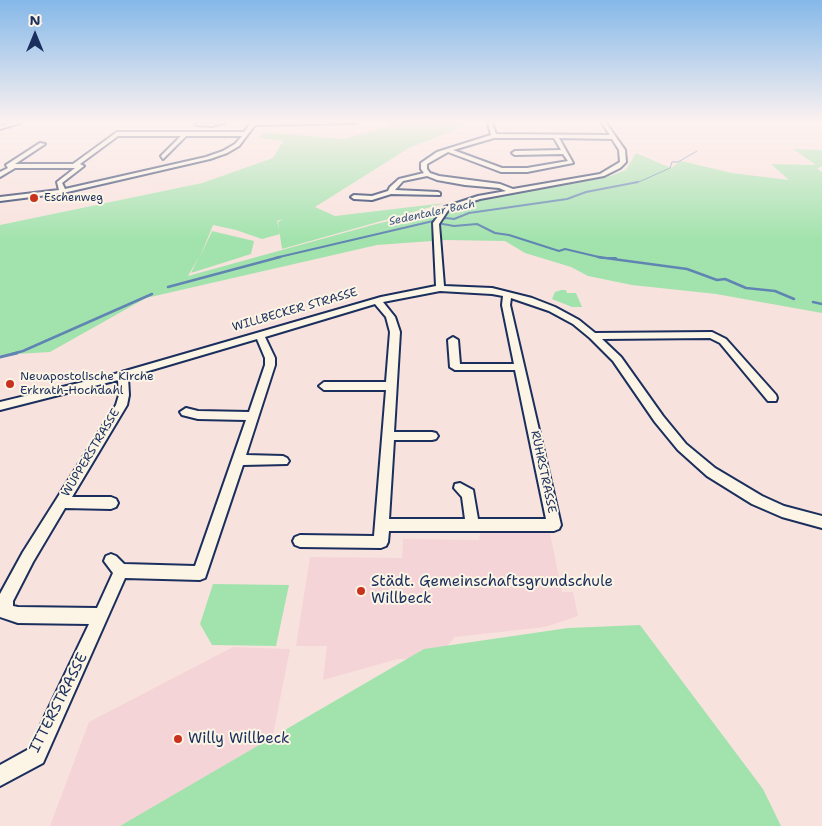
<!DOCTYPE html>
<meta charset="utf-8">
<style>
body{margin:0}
#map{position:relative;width:822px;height:826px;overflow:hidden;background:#f8e2dd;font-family:"Shantell Sans",sans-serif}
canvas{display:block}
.north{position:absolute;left:10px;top:10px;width:50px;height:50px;-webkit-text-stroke:4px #fcf5e5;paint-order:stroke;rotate:0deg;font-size:14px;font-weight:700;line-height:20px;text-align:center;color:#1b2f5e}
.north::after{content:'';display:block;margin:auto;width:18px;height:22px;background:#1b2f5e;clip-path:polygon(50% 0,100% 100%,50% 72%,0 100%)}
</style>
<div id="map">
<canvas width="822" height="826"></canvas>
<div class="north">N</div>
</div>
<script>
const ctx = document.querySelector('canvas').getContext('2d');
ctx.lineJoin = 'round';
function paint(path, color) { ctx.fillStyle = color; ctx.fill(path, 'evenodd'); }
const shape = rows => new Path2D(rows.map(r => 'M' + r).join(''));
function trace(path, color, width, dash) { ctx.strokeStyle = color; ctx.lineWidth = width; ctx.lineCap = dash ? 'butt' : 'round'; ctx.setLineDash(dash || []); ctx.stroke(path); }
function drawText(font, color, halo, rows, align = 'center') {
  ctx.font = font + ' "Shantell Sans",sans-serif'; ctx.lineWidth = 4; ctx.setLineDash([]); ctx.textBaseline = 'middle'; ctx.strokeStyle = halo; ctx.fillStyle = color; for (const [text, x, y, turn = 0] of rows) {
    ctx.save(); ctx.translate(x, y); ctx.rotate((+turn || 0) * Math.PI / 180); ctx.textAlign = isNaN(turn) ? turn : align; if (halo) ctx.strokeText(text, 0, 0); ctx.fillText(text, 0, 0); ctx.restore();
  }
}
paint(shape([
 [481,531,550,533,562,592,573,592,578,616,545,627,455,637,435,660,398,659,323,680,327,646,296,646,310,557,402,558,403,539,479,540],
 [233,647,290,649,269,755,119,826,50,826,89,722]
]), '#f5d4d7');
paint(shape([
 [390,123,456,123,464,124,465,126,409,148,315,207,335,216,445,203,282,249,278,222,283,219,277,221,280,234,262,239,236,230,213,225,200,257,212,231,254,241,251,254,191,273,199,257,188,276,376,224,479,200,607,177,626,170,636,153,671,168,681,161,732,173,789,180,771,164,816,165,793,149,822,150,822,166,817,169,822,172,822,313,716,294,632,285,588,276,571,267,525,253,505,241,446,240,377,245,146,298,50,352,0,355,0,225,202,183,273,158,283,141,259,138,264,132,343,139,390,126],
 [561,290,566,290,567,293,576,293,582,307,572,307,552,299,555,292],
 [213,584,289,585,276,646,212,645,200,624],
 [640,625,763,789,781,826,120,826,424,649,568,628]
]), '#a2e3ad');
trace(shape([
 [632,183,641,181,670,168,672,162,678,162,697,151]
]), '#6185b2', 1);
trace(shape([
 [437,223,454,226,477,224,495,233,509,235,559,251,565,249,603,258,616,258],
 [275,258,446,218,454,219,469,213,567,199,586,192,638,182]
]), '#6185b2', 2);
trace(shape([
 [598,257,687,269,717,280,725,279,746,288,775,291,794,299],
 [168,287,280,257],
 [813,302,822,304],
 [12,354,23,351,152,294]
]), '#6185b2', 2.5);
trace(shape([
 [0,357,17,353]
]), '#6185b2', 3);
const minor = shape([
 [12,123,20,123,0,129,0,126,12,123],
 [195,123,212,124,224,123,212,126,197,125,195,123],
 [251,123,357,123,255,125,239,146,227,153,210,159,63,193,0,201,0,197,59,190,57,182,75,168,15,168,0,177,0,172,8,168,6,165,40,143,45,144,15,164,73,164,117,132,244,132,251,123],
 [118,136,181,136,161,156,163,159,186,136,242,136,235,144,223,151,206,157,65,189,62,183,84,166,80,164,118,136],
 [488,123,492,123,496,134,610,135,602,123,606,123,625,150,626,162,620,168,604,176,480,199,449,209,439,224,444,286,492,288,532,298,555,307,579,320,595,333,712,332,726,339,776,395,777,398,776,401,768,401,720,343,710,338,602,339,621,357,663,416,686,444,715,468,762,496,784,506,822,516,822,528,782,517,752,504,707,476,678,450,655,422,613,361,590,338,573,324,549,311,511,298,510,305,561,525,559,529,554,531,389,531,388,542,386,546,381,548,300,547,295,545,293,541,295,537,300,535,374,536,386,390,324,390,319,386,324,382,386,382,390,332,386,317,375,304,265,337,275,358,275,365,246,455,283,456,287,458,289,461,287,464,243,465,205,578,200,580,125,578,43,763,0,786,0,765,29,749,89,624,18,623,0,617,0,594,23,552,116,405,119,395,118,380,0,410,0,402,108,376,381,297,436,286,433,223,445,207,478,196,506,191,499,188,465,185,437,180,427,176,403,181,395,190,438,192,440,193,440,195,391,194,372,200,354,199,351,197,354,195,372,196,388,191,390,187,399,179,424,173,421,169,421,163,437,152,491,135,488,123],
 [494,138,554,138,561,150,515,151,512,153,515,155,563,154,568,161,527,168,502,168,453,150,494,138],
 [559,138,612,139,619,150,620,162,600,174,513,189,500,184,439,176,430,173,427,169,427,164,448,152,501,172,527,172,573,163,559,138],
 [440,291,492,294,503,296,502,305,514,364,460,364,458,340,453,337,448,340,450,367,455,370,515,370,546,519,478,519,473,490,460,483,455,484,454,488,462,497,465,519,389,519,394,440,432,440,436,439,438,436,436,433,432,432,394,432,400,332,395,317,383,302,440,291],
 [257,339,265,358,265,365,249,412,198,411,186,408,180,412,182,415,198,419,246,420,195,566,124,564,116,556,111,554,106,556,104,561,113,573,97,608,18,607,13,606,13,601,33,562,65,508,111,509,116,507,118,503,116,499,111,497,72,497,127,405,129,395,128,377,257,339]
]);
trace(minor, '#1b2f5e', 4);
paint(minor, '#fcf5e5');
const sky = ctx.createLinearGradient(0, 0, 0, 239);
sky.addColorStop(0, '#85b8e9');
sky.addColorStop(0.51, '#fcf2f0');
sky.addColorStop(1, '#fcf2f000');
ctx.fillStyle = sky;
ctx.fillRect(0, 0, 822, 239);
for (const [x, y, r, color] of [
 [34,198,5,"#c8321e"],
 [10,384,5,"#c8321e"],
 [361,591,5,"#c8321e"],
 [178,739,5,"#c8321e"]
]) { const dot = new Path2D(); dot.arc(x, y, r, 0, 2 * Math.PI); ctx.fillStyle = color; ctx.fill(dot); trace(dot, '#fcf5e5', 2); }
drawText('11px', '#1b2f5e', '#fcf5e5', [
 ["Eschenweg",44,198]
], 'left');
drawText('italic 11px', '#385381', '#fcf5e5', [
 ["Sedentaler Bach",432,213,-12]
]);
drawText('12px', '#1b2f5e', '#fcf5e5', [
 ["WILLBECKER STRASSE",295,310,-16],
 ["WUPPERSTRASSE",91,453,-59],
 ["RUHRSTRASSE",543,472,78]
]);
drawText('12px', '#1b2f5e', '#fcf5e5', [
 ["Neuapostolische Kirche",20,377],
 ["Erkrath-Hochdahl",20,391]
], 'left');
drawText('15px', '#1b2f5e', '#fcf5e5', [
 ["Städt. Gemeinschaftsgrundschule",371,582],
 ["Willbeck",371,599],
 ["Willy Willbeck",188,739]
], 'left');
drawText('15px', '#1b2f5e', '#fcf5e5', [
 ["ITTERSTRASSE",59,703,-63]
]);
</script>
